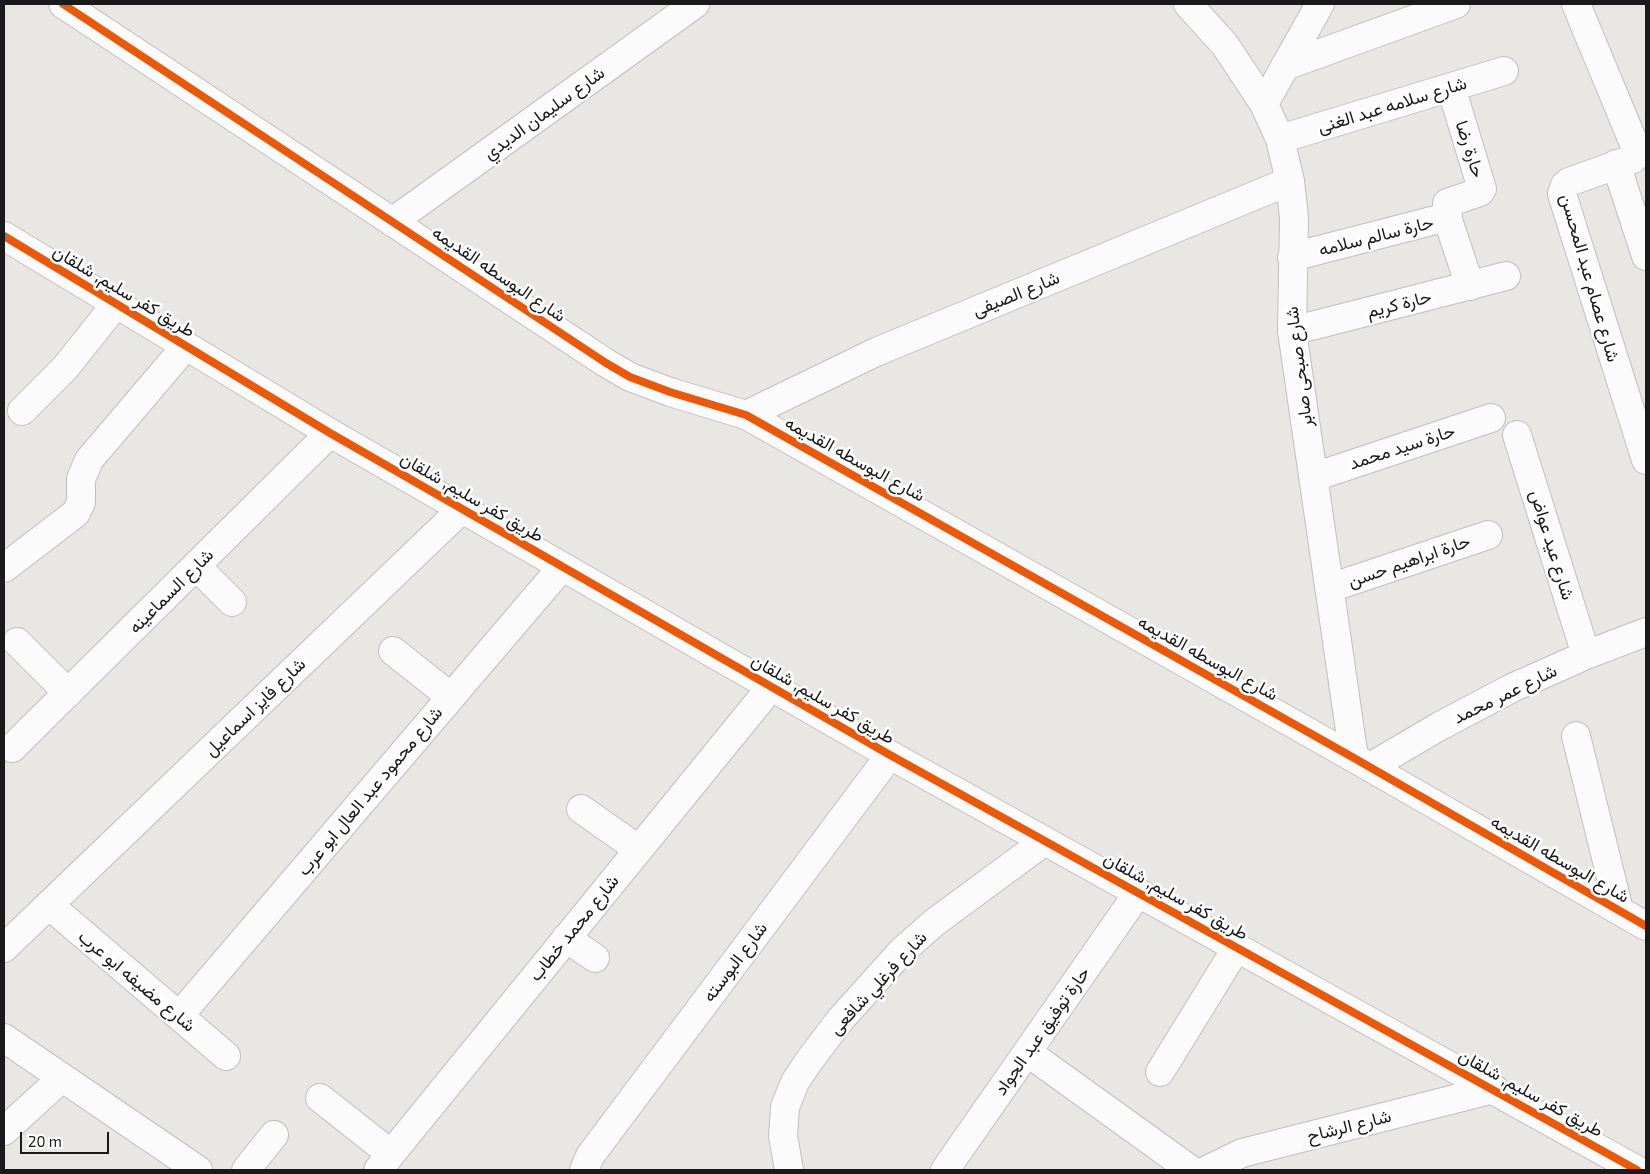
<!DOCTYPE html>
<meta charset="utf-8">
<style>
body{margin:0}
#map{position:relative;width:1650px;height:1174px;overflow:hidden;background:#e9e7e3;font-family:"Exo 2",sans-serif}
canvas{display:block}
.frame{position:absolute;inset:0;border:5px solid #1a1a1a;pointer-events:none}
.scale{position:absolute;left:20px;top:1132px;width:89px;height:22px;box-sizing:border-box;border:2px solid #1a1a1a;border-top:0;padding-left:6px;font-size:15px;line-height:18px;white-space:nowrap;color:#1a1a1a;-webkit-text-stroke:4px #fff;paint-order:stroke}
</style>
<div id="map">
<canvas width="1650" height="1174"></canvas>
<div class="frame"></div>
<div class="scale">20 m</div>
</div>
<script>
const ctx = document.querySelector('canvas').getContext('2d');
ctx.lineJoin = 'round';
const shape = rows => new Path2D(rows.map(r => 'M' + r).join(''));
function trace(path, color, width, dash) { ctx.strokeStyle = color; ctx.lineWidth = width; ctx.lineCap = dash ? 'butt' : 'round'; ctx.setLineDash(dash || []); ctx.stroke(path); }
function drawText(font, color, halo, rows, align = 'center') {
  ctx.font = font + ' "Exo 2",Vazirmatn,sans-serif'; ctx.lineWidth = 5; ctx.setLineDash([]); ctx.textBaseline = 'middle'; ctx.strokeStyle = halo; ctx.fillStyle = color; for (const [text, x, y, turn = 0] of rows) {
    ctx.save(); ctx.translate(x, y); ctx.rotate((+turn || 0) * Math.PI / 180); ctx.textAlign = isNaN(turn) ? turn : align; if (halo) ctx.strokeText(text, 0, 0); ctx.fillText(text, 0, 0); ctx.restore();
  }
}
const minor = shape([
 [63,4,606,363,630,377,670,392,746,415,1354,758,1646,926],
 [1188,4,1225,45,1264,104,1280,139,1290,181,1294,218,1292,331,1354,758],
 [1576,4,1638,153,1633,159,1569,182,1565,185,1562,194,1646,460],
 [1285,66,1456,4],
 [1264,104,1320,4],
 [1280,139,1504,71],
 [1616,164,1646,256],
 [1448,218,1447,203,1480,192,1482,189,1451,87],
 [392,222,695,4],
 [1292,257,1447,217,1470,286],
 [1292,331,1506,276],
 [22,411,65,368,116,304],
 [746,415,876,352,1290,181],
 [1517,435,1586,655],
 [1314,477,1491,418],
 [196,566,232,602],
 [4,568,76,513,81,502,81,479,89,460,186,346],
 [1330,588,1488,535],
 [17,642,68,693],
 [393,651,451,697],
 [1576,736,1619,910],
 [12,748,330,433],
 [1370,767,1440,726,1512,688,1586,655,1646,632],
 [581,809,638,849],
 [49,905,226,1056],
 [566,938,595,958],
 [4,948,462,509],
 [179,1016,562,567],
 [4,1038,198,1170],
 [1027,1052,1191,1170],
 [1160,1072,1237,947],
 [320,1098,391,1154],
 [4,1131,62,1078],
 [246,1170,274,1135],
 [378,1170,771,687],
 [584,1170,590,1156,890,755],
 [789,1170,783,1136,785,1107,795,1082,809,1061,840,1020,902,951,935,922,1045,841],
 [945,1170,1138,893],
 [1207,1170,1242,1153,1494,1089]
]);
const tertiary = shape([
 [4,236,330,433,890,755,1637,1170]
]);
trace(minor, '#c0bfbd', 30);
trace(tertiary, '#c0bfbd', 30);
trace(minor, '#fcfbfb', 28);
trace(tertiary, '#fcfbfb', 28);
trace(shape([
 [63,4,606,363,630,377,670,392,746,415,1354,758,1646,926],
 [4,236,330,433,890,755,1637,1170]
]), '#e8590c', 8);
drawText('18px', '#1a1a1a', '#fff', [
 ["شارع سلامه عبد الغنى",1392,105,-17],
 ["شارع سليمان الديدي",544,113,-36],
 ["حارة رضا",1470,149,72],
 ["حارة سالم سلامه",1376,236,-14],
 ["شارع البوسطه القديمه",499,274,34],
 ["شارع عصام عبد المحسن",1590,278,74],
 ["طريق كفر سليم, شلقان",124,291,31],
 ["شارع الصيفى",1016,294,-22],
 ["حارة كريم",1399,304,-14],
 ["شارع صبحى صابر",1299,367,-97],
 ["حارة سيد محمد",1402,447,-18],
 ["شارع البوسطه القديمه",855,459,29],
 ["طريق كفر سليم, شلقان",472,497,30],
 ["شارع عيد عواض",1552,545,73],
 ["حارة ابراهيم حسن",1409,561,-19],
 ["شارع السماعينه",171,591,-45],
 ["شارع البوسطه القديمه",1208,658,29],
 ["شارع عمر محمد",1505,694,-26],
 ["طريق كفر سليم, شلقان",823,699,30],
 ["شارع فايز اسماعيل",255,707,-44],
 ["شارع محمود عبد العال ابو عرب",370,791,-50],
 ["شارع البوسطه القديمه",1560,859,30],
 ["طريق كفر سليم, شلقان",1176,896,29],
 ["شارع محمد خطاب",574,928,-51],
 ["شارع البوسته",735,962,-53],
 ["شارع مضيفه ابو عرب",137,981,40],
 ["شارع فرغلي شافعى",878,983,-47],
 ["حارة توفيق عبد الجواد",1042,1031,-55],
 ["طريق كفر سليم, شلقان",1531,1093,29],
 ["شارع الرشاح",1349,1126,-14]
]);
</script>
